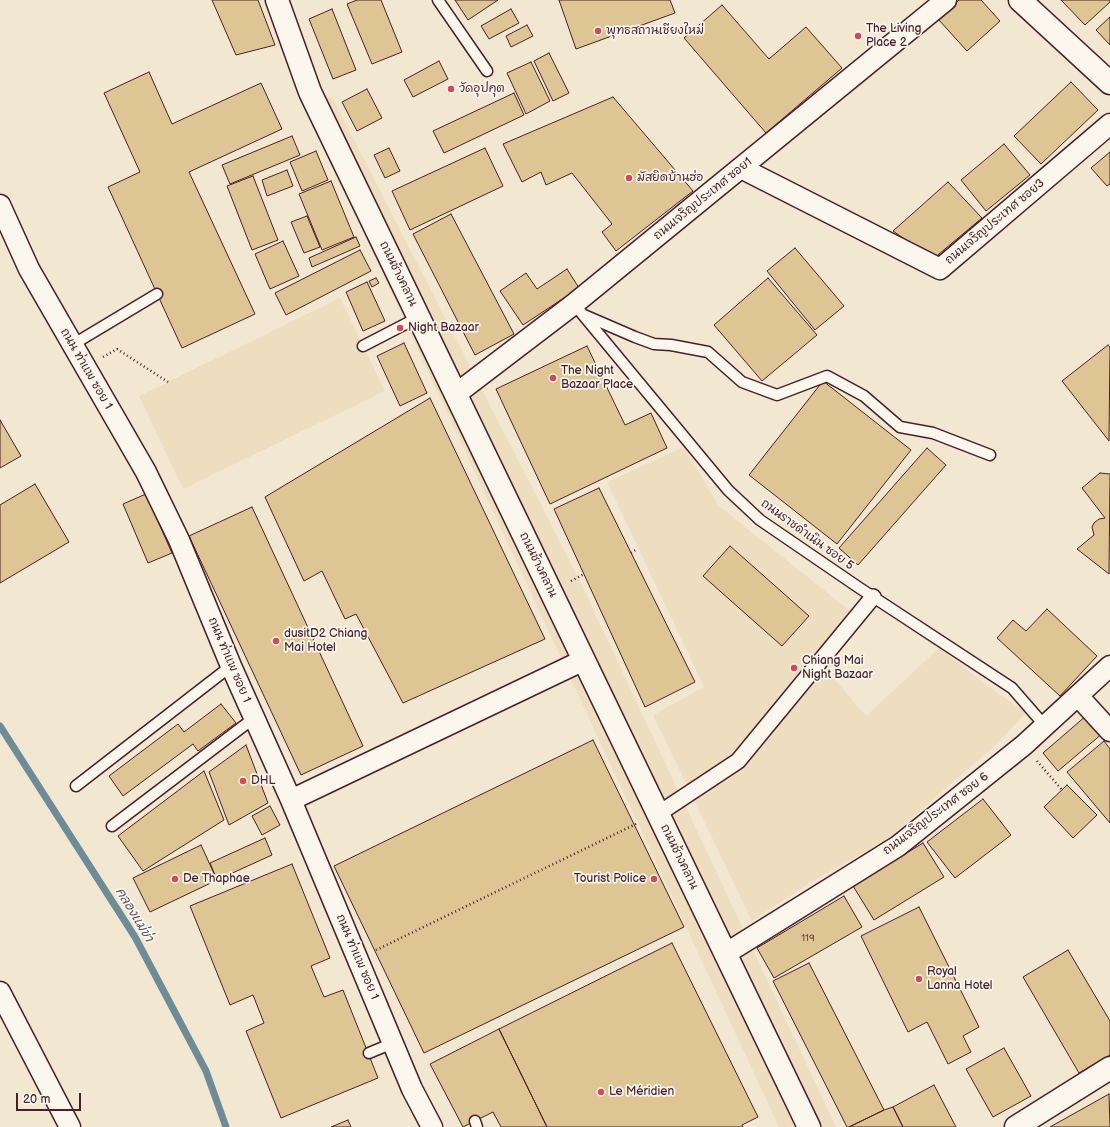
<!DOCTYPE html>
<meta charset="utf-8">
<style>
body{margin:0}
#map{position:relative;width:1110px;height:1127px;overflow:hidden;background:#f2e8d2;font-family:"Balsamiq Sans",sans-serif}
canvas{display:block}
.scale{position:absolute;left:16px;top:1093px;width:65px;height:18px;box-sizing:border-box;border:2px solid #4a1f2b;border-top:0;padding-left:5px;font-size:12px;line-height:14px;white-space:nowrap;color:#4a1f2b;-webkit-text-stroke:3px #fbf7ec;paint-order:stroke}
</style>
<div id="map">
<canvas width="1110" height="1127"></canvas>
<div class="scale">20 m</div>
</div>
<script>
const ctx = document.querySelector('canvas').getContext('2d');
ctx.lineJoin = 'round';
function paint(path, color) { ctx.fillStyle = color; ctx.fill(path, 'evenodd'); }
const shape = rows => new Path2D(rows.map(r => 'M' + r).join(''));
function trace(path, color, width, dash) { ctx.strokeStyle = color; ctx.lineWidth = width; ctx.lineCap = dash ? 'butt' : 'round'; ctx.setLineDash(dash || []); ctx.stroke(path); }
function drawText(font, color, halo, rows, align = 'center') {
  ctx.font = font + ' "Balsamiq Sans","Playpen Sans Thai",sans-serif'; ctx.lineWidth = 3.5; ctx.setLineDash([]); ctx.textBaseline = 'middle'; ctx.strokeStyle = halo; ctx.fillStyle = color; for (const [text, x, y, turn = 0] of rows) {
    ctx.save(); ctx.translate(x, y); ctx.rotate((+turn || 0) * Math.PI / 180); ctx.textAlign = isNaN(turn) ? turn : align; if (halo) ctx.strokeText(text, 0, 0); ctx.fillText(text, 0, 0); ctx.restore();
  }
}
paint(shape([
 [332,97,578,577,836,1127,779,1127,305,107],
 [340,298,385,391,183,489,139,396],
 [684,447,719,506,850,611,816,657,866,716,939,648,988,686,1026,713,992,748,888,839,808,884,752,921,653,715,704,687,607,482]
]), '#ecdebf');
trace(shape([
 [0,726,135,937,206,1071,226,1127]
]), '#6d8c98', 7);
const building = shape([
 [212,0,258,0,275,45,236,55,212,0],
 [357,0,381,0,402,52,372,64,347,4,357,0],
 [455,0,498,0,468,20,455,0],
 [559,0,670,0,675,13,576,49,559,0],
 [959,0,981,0,1000,21,967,51,938,19,959,0],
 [1061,0,1110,0,1110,2,1085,25,1061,0],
 [722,5,769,59,806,27,842,68,766,133,684,38,722,5],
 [332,9,356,70,333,79,309,19,332,9],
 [511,9,519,23,489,39,481,26,511,9],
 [1110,17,1110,45,1096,30,1110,17],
 [527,25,533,36,511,47,506,36,527,25],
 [549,53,569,93,553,101,534,61,549,53],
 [439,61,448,79,413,97,404,80,439,61],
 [531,62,550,101,526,114,507,73,531,62],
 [149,72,172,124,261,83,282,129,189,172,255,314,182,348,108,187,140,172,104,93,149,72],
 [1071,82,1098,110,1041,164,1014,136,1071,82],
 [367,89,382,118,357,131,342,102,367,89],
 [514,93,524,115,444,153,433,131,514,93],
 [613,97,693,191,616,251,602,232,612,224,572,173,546,185,541,172,522,182,503,144,613,97],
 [292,136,300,155,230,184,222,165,292,136],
 [1004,144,1030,175,986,211,961,180,1004,144],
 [389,148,400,171,385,178,374,155,389,148],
 [485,148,503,186,410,230,392,191,485,148],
 [316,151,328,180,302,191,290,162,316,151],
 [1110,152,1110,184,1107,186,1091,168,1110,152],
 [287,170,293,186,267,196,262,180,287,170],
 [253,176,278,240,252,250,227,186,253,176],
 [331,181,354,237,322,250,299,194,331,181],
 [948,182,982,218,933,259,893,231,948,182],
 [451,214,514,334,475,355,413,234,451,214],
 [307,216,320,247,304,253,291,222,307,216],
 [356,237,360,246,312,267,309,258,356,237],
 [283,241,299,276,270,289,255,254,283,241],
 [795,248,844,306,815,330,767,271,795,248],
 [360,250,371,271,286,315,275,293,360,250],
 [567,269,579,288,523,325,500,291,526,273,537,289,567,269],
 [376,278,379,283,372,287,369,281,376,278],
 [768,278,817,335,762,381,714,325,768,278],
 [367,282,385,321,363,331,346,292,367,282],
 [404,343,427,393,400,406,377,356,404,343],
 [1108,345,1110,347,1109,441,1062,381,1108,345],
 [587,346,625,425,651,413,667,448,550,504,496,389,587,346],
 [823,381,911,450,837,544,749,475,823,381],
 [430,398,545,639,403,703,356,614,345,619,322,571,304,581,265,497,430,398],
 [0,420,21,456,0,468,0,420],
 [927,448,946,465,858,565,839,548,927,448],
 [1100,473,1110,474,1109,574,1077,549,1094,535,1092,527,1094,523,1099,519,1105,518,1082,488,1100,473],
 [35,484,69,542,0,583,0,505,35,484],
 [599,488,695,682,645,707,554,509,599,488],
 [146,494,172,553,148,563,123,504,146,494],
 [252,507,363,746,301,775,189,536,252,507],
 [730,546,809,616,782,646,703,576,730,546],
 [1047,609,1097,656,1060,696,997,638,1013,620,1026,631,1047,609],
 [221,704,236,723,198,751,193,744,123,796,109,776,178,724,184,732,221,704],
 [1087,715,1103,733,1058,771,1043,753,1087,715],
 [593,740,684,927,424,1053,334,866,593,740],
 [1104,741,1110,749,1110,823,1067,772,1104,741],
 [246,745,268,803,229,825,209,772,246,745],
 [204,771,224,820,143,871,118,836,204,771],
 [1067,785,1097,815,1073,838,1044,807,1067,785],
 [983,799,1011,835,955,878,927,842,983,799],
 [270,806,280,825,262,835,252,816,270,806],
 [265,838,272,855,217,880,210,863,265,838],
 [923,843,944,877,874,920,853,886,923,843],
 [201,845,217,880,150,912,133,878,201,845],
 [292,864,330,958,311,966,324,997,343,990,378,1078,281,1118,246,1031,264,1023,253,995,230,1005,190,906,292,864],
 [844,896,862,927,774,978,757,948,844,896],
 [919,907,979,1027,963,1036,971,1052,948,1064,927,1022,908,1032,861,936,919,907],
 [672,943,758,1117,742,1125,743,1127,547,1127,499,1029,672,943],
 [1068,950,1110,1021,1110,1055,1079,1073,1023,977,1068,950],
 [809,963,884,1110,849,1127,847,1127,773,981,809,963],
 [499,1029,547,1127,501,1127,493,1112,463,1127,430,1064,499,1029],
 [1004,1048,1031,1096,993,1117,966,1069,1004,1048],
 [934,1085,956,1127,903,1127,893,1107,934,1085],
 [1109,1094,1110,1127,1050,1127,1109,1094],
 [893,1107,903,1127,849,1127,884,1110,893,1107],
 [348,1120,351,1127,331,1127,348,1120]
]);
paint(building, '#dec594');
trace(building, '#4a1f2b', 1);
const service = shape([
 [438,0,487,71],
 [574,304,728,490,760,520,858,587,1012,688,1045,726],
 [584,315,635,337,654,344,671,345,708,352,742,382,777,395,827,376,864,396,900,427,933,433,990,455],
 [72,345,157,294],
 [363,346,419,317],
 [76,786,231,666],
 [112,826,254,718],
 [369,1053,393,1043],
 [475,1121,477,1127]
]);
const pedestrian = shape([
 [658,814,738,761,873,597]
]);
const minor = shape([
 [741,168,940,269,1110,124],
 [0,205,29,269,146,472,179,540,231,666,291,800,412,1089,432,1127],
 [456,394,574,304,946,0],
 [1078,696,1110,731],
 [291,800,584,660],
 [725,954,898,846,1024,745,1110,666],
 [0,992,70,1127]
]);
const tertiary = shape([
 [277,0,310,92,809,1127],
 [1020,0,1110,83],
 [1016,1127,1110,1068]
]);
trace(service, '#4a1f2b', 13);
trace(pedestrian, '#4a1f2b', 18);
trace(minor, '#4a1f2b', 23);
trace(tertiary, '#4a1f2b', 25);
trace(shape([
 [103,357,117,349,168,382],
 [631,553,637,549],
 [571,581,584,574],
 [1037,761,1062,790],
 [376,950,638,823]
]), '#4a1f2b', 2.5, [1, 3]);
trace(service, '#fbf7ec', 10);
trace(pedestrian, '#fbf7ec', 15);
trace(minor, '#fbf7ec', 20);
trace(tertiary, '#fbf7ec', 22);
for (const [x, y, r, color] of [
 [598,31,4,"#d1495b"],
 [858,36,4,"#d1495b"],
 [451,89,4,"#d1495b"],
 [629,178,4,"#d1495b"],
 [400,328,4,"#d1495b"],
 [553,378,4,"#d1495b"],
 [276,641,4,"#d1495b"],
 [794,668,4,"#d1495b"],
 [243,781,4,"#d1495b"],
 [175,879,4,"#d1495b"],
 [654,879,4,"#d1495b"],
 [919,979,4,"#d1495b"],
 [601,1092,4,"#d1495b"]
]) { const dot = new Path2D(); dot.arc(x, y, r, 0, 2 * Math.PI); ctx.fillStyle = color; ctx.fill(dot); trace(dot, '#fbf7ec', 1.5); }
drawText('10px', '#6f4845', null, [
 ["119",808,938]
]);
drawText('12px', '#4a1f2b', '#fbf7ec', [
 ["The Living",866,29],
 ["Place 2",866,43],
 ["พุทธสถานเชียงใหม่",606,31],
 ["วัดอุปคุต",459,89],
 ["มัสยิดบ้านฮ่อ",637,178],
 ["Night Bazaar",408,328],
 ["The Night",561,371],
 ["Bazaar Place",561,385],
 ["dusitD2 Chiang",284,634],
 ["Mai Hotel",284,648],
 ["Chiang Mai",802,661],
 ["Night Bazaar",802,675],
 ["DHL",251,781],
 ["De Thaphae",183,879],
 ["Tourist Police",646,879,"right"],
 ["Royal",927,972],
 ["Lanna Hotel",927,986],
 ["Le Méridien",609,1092]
], 'left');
drawText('12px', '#4a1f2b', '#fbf7ec', [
 ["ถนนเจริญประเทศ ซอย1",703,199,-39],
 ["ถนนเจริญประเทศ ซอย3",995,222,-40],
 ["ถนนช้างคลาน",398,274,64],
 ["ถนน ท่าแพ ซอย 1",86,369,60],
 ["ถนนราชดำเนิน ซอย 5",807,535,36],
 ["ถนนช้างคลาน",538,565,64],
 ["ถนน ท่าแพ ซอย 1",229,660,67],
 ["ถนนเจริญประเทศ ซอย 6",936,814,-37],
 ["ถนนช้างคลาน",679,857,64],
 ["ถนน ท่าแพ ซอย 1",357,957,67]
]);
drawText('italic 13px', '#5c5662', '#fbf7ec', [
 ["คลองแม่ข่า",134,915,59]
]);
</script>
